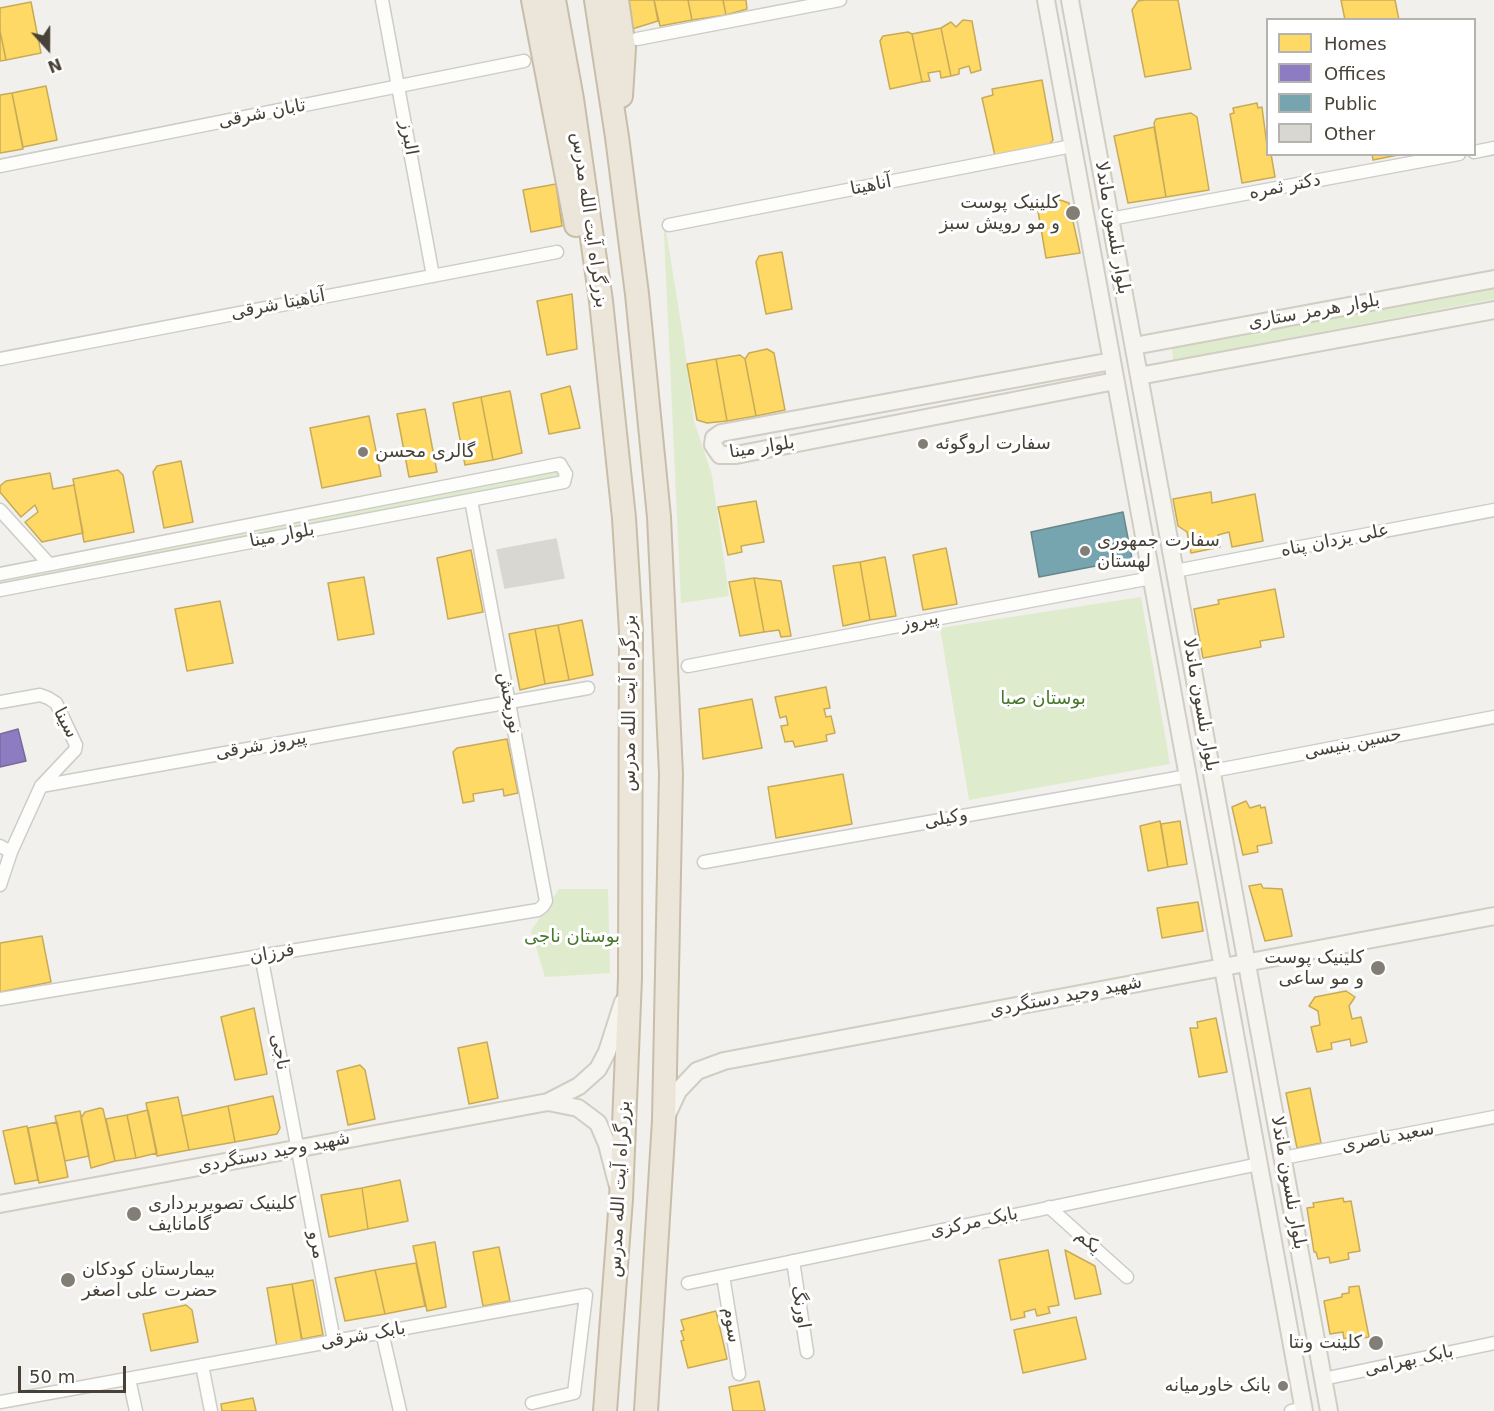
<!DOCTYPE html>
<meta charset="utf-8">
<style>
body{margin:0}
#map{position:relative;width:1494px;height:1411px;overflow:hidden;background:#f1f0ec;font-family:"DejaVu Sans",sans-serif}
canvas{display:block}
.legend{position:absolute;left:1266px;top:18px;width:210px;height:138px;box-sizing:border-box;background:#fff;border:2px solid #b5b3af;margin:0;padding:8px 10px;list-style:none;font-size:18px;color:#474137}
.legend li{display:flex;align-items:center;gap:12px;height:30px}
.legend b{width:30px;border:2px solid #b5b3af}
.north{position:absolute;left:18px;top:18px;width:60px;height:60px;-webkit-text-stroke:4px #fff;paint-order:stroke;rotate:159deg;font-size:16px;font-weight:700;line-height:24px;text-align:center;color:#474137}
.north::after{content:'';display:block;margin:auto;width:21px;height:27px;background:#474137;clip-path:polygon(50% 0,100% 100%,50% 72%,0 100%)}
.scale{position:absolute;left:18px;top:1366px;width:108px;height:27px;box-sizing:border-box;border:3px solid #474137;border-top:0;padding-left:8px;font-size:18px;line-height:21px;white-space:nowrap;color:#474137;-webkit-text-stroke:4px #fff;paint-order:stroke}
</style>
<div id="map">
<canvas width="1494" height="1411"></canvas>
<ul class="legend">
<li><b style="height:16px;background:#ffd966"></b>Homes</li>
<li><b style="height:16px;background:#8e7cc3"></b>Offices</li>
<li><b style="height:16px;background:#76a5af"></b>Public</li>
<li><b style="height:16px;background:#d9d7d2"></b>Other</li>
</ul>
<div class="north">N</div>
<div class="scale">50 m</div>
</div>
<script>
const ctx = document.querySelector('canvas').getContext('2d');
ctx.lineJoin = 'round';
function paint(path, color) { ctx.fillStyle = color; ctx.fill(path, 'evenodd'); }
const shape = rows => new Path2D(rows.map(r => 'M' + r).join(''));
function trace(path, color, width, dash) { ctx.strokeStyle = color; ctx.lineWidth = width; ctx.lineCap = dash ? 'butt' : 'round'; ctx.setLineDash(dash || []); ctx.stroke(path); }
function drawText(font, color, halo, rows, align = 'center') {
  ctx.font = font + ' "DejaVu Sans","Noto Naskh Arabic",sans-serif'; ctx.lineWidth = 6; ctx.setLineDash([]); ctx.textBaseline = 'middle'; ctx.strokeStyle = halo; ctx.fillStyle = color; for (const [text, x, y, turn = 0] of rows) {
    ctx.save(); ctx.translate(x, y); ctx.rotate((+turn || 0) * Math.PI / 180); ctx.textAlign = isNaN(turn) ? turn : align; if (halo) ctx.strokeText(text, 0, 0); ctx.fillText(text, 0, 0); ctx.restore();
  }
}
paint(shape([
 [663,212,684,342,694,421,712,475,729,596,681,603],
 [1494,288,1494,299,1173,360,1172,348],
 [560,470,562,478,0,582,0,580],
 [1141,597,1170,764,969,800,940,628],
 [559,889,608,889,610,973,545,977,531,931]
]), '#deebcd');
const homes = shape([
 [627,0,654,0,658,21,632,29,627,0],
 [654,0,688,0,692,20,660,26,654,0],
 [688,0,723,0,726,15,692,20,688,0],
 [723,0,746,0,747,9,726,15,723,0],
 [1144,0,1178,0,1191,69,1145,77,1132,10,1138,1,1144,0],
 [1341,0,1395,0,1399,20,1345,20,1341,0],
 [31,2,41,53,6,60,0,31,0,8,31,2],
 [963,20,972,21,981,70,971,73,969,66,959,69,959,74,951,76,941,28,951,22,956,27,963,20],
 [941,28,951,76,941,78,940,71,928,73,930,81,922,82,912,34,941,28],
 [0,31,6,60,0,61,0,31],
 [908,32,912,34,922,82,890,89,880,41,883,36,908,32],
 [1042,80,1053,140,1048,146,995,156,982,98,993,95,992,89,1042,80],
 [46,86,57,140,23,147,12,93,46,86],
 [12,93,23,149,0,153,0,95,12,93],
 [1257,103,1258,108,1262,107,1268,154,1271,154,1275,177,1242,183,1230,114,1234,113,1233,108,1257,103],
 [1191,113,1197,117,1209,190,1166,197,1154,123,1156,119,1191,113],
 [1154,127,1166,197,1128,203,1114,136,1154,127],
 [1372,154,1398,154,1398,155,1373,160,1372,154],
 [556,184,562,226,531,232,523,190,556,184],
 [1060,200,1069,203,1080,253,1046,258,1037,205,1060,200],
 [782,252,792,309,766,314,756,262,759,256,782,252],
 [572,294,577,349,547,355,537,301,572,294],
 [767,349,774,353,785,410,756,416,745,359,749,353,767,349],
 [740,355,745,359,756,416,727,421,716,359,740,355],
 [716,359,727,421,707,423,697,420,687,364,716,359],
 [570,386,580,428,549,434,541,394,570,386],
 [510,391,522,453,493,460,481,397,510,391],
 [481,397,493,460,465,465,453,403,481,397],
 [425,409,437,472,409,477,397,414,425,409],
 [369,416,381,476,322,488,310,428,369,416],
 [181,461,193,522,164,528,153,472,157,466,181,461],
 [118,470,123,475,134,532,84,542,73,479,118,470],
 [50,473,53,489,74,485,83,533,42,542,25,522,38,512,35,505,21,517,0,492,0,486,6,481,50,473],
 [1211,492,1212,503,1255,494,1263,541,1232,547,1229,532,1218,535,1220,547,1191,553,1187,532,1178,526,1173,499,1211,492],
 [756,501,764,542,741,546,742,552,728,555,718,507,756,501],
 [946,548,957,604,923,610,913,555,946,548],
 [471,550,483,612,448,619,437,558,471,550],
 [885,557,896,616,870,620,860,562,885,557],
 [860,562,870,620,843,626,833,566,860,562],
 [364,577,374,634,338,640,328,583,364,577],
 [754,578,764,632,740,636,729,582,754,578],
 [754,578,781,581,791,636,781,637,779,630,764,632,754,578],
 [1275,589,1284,637,1260,641,1261,647,1203,658,1194,609,1219,604,1218,600,1275,589],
 [220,601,233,663,187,671,175,609,220,601],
 [582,620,593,675,569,680,558,625,582,620],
 [558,625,569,680,545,684,535,629,558,625],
 [535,629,545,684,520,690,509,634,535,629],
 [826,687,830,708,824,709,826,717,831,716,835,733,826,735,827,741,795,747,793,741,785,742,781,726,788,725,786,716,780,718,775,697,826,687],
 [752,699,762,748,703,759,699,709,752,699],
 [507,739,518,793,504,796,503,789,473,794,474,801,463,803,453,752,457,748,507,739],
 [843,774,852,824,776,838,768,787,843,774],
 [1246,801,1250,808,1260,805,1261,808,1265,807,1272,843,1257,846,1258,852,1243,855,1232,807,1246,801],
 [1160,821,1168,867,1148,871,1140,826,1160,821],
 [1180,821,1187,864,1168,867,1161,824,1180,821],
 [1261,884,1263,888,1282,889,1292,936,1265,941,1249,886,1261,884],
 [1198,902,1203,931,1162,938,1157,908,1198,902],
 [42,936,51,982,0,992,0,943,42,936],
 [1346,991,1355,997,1349,1006,1352,1019,1361,1017,1367,1042,1351,1046,1350,1039,1331,1043,1332,1049,1317,1052,1311,1027,1320,1025,1318,1011,1309,1006,1315,997,1346,991],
 [254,1008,267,1074,235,1080,221,1017,254,1008],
 [1216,1018,1227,1072,1199,1077,1190,1028,1198,1028,1197,1022,1216,1018],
 [487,1042,498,1098,469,1104,458,1048,487,1042],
 [360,1065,365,1070,375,1119,348,1125,337,1071,360,1065],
 [1310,1088,1321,1143,1297,1148,1286,1093,1310,1088],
 [273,1096,280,1128,277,1134,235,1142,228,1106,273,1096],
 [178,1097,189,1150,157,1156,146,1103,178,1097],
 [228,1106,235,1142,189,1150,182,1116,228,1106],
 [100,1108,103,1109,115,1161,91,1168,81,1118,85,1112,100,1108],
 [148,1110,157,1153,136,1158,127,1115,148,1110],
 [80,1111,89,1156,65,1161,55,1116,80,1111],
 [127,1115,136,1158,115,1161,106,1119,127,1115],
 [57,1122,68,1177,39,1183,28,1128,57,1122],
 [27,1126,38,1180,15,1184,3,1131,27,1126],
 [400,1180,408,1221,368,1229,362,1188,400,1180],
 [362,1188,368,1229,329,1237,321,1195,362,1188],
 [1343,1198,1344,1202,1351,1201,1360,1251,1348,1253,1349,1259,1330,1263,1329,1257,1318,1259,1316,1252,1314,1252,1307,1208,1314,1207,1313,1203,1343,1198],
 [435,1242,446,1307,427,1311,413,1246,435,1242],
 [499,1247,510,1301,483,1306,473,1252,499,1247],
 [1048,1250,1059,1305,1048,1307,1050,1313,1037,1316,1035,1309,1024,1312,1025,1317,1011,1320,999,1260,1048,1250],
 [1065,1250,1095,1266,1101,1294,1075,1299,1065,1250],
 [416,1263,425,1306,385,1314,375,1270,416,1263],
 [375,1270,385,1314,345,1321,335,1278,375,1270],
 [313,1280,323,1335,302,1339,292,1284,313,1280],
 [292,1284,302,1342,277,1347,267,1288,292,1284],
 [1359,1286,1369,1337,1351,1340,1350,1337,1344,1339,1343,1332,1330,1334,1324,1301,1342,1297,1342,1294,1349,1293,1349,1287,1359,1286],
 [186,1305,192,1310,198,1342,151,1351,143,1314,186,1305],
 [716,1311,727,1359,688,1368,681,1341,684,1340,681,1331,684,1330,681,1320,716,1311],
 [1076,1317,1086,1359,1023,1373,1014,1330,1076,1317],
 [759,1381,765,1411,733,1411,729,1387,759,1381],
 [253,1398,256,1411,222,1411,221,1404,253,1398]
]);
paint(homes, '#ffd966');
trace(homes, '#c8ab58', 1.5);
const offices = shape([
 [18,729,26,761,0,767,0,734,18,729]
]);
paint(offices, '#8e7cc3');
trace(offices, '#796a99', 1.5);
const public = shape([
 [1123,512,1132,559,1039,577,1031,532,1123,512]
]);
paint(public, '#76a5af');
trace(public, '#68878b', 1.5);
const building = shape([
 [556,539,564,578,505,588,497,550,556,539]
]);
paint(building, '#d9d7d2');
trace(building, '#d9d7d2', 1.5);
const street = shape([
 [382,0,433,276],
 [637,39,840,0],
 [1474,152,1494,148],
 [0,166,524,61],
 [1110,219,1459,154],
 [669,225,1072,146],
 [0,359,557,252],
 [0,510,49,564],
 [1175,571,1494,510],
 [0,574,560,464,566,474,564,482,0,590],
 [688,666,1151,578],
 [0,702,40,695,48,698,56,703,76,745,75,750,41,786,11,852,0,885],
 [1212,771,1494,717],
 [41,786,588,688],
 [0,846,11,852],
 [704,862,1188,776],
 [261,955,334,1341],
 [0,999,538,910,543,906,546,901,471,500],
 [1283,1158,1494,1117],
 [1049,1207,1127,1277],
 [793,1261,807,1352],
 [723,1276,739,1374],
 [688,1283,1259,1164],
 [382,1332,400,1411],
 [202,1365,211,1411],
 [129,1379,136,1411],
 [1323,1379,1494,1343],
 [0,1402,586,1295,574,1393,532,1403],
 [1291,1411,1304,1408]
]);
const secondary = shape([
 [1046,0,1304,1411],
 [1070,0,1329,1411],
 [1134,346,1494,279],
 [1112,361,721,433,714,438,713,445,720,455,736,455,1115,381],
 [1139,376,1494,310],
 [548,1102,578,1108,598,1123,607,1144,617,1183],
 [667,1115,678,1091,697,1071,724,1061,1494,916],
 [0,1204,548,1102,579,1086,598,1069,607,1052,623,1002]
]);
const highway = shape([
 [533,0,576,225],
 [554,0,572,99,601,301,624,518,631,631,630,978,621,1199,605,1411],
 [596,0,617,137,637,294,659,517,671,774,664,1120,646,1411],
 [617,0,624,48,621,96]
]);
trace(street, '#cdccc7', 15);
trace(secondary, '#d0cdc3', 20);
trace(highway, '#c8bda8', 26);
trace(street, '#fdfdfc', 12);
trace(secondary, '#f6f4ef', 16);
trace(highway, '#ece6da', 22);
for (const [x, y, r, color] of [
 [1073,213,8,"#827e76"],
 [923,444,6,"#827e76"],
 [363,452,6,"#827e76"],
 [1085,551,6,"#827e76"],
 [1378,968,8,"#827e76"],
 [134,1214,8,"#827e76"],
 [68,1280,8,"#827e76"],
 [1376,1343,8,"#827e76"],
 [1283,1386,6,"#827e76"]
]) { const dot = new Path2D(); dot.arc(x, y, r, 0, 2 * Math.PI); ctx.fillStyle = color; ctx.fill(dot); trace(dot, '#fff', 2); }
drawText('18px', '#474137', '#fff', [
 ["تابان شرقی",262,114,-11],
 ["البرز",408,138,80],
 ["آناهیتا",871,186,-11],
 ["دکتر ثمره",1285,187,-11],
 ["بزرگراه آیت الله مدرس",589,220,82],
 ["بلوار نلسون ماندلا",1112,228,80],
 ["آناهیتا شرقی",278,305,-11],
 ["بلوار هرمز ستاری",1314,312,-10],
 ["بلوار مینا",762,448,-9],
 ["بلوار مینا",282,536,-11],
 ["علی یزدان پناه",1335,541,-11],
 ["پیروز",920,622,-11],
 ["نوربخش",509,703,79],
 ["بزرگراه آیت الله مدرس",630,703,-90],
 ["بلوار نلسون ماندلا",1200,705,80],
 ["سینا",65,723,62],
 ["حسین بنیسی",1353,744,-11],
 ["پیروز شرقی",261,746,-10],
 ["وكيلی",946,819,-10],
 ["فرزان",272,954,-10],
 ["شهید وحید دستگردی",1066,997,-11],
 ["ناجی",279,1052,79],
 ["سعید ناصری",1388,1138,-11],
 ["شهید وحید دستگردی",274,1153,-11],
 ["بلوار نلسون ماندلا",1288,1183,80],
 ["بزرگراه آیت الله مدرس",620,1189,-87],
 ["بابک مرکزی",974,1223,-12],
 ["یکم",1088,1242,42],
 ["مرو",316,1245,79],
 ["اورنگ",800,1307,81],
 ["سوم",731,1325,81],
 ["بابک شرقی",363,1336,-10],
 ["بابک بهرامی",1409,1361,-12]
]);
drawText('18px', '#474137', '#fff', [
 ["کلینیک پوست",1060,203,"right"],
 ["و مو رویش سبز",1060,224,"right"],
 ["سفارت اروگوئه",935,444],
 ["گالری محسن",375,452],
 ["سفارت جمهوری",1097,541],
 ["لهستان",1097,562],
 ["کلینیک پوست",1364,958,"right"],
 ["و مو ساعی",1364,979,"right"],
 ["کلینیک تصویربرداری",148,1204],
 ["گامانایف",148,1225],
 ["بیمارستان کودکان",82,1270],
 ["حضرت علی اصغر",82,1291],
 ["کلینت ونتا",1362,1343,"right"],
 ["بانک خاورمیانه",1271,1386,"right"]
], 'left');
drawText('18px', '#48782b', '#fff', [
 ["بوستان صبا",1043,699],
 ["بوستان ناجی",572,937]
]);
</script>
